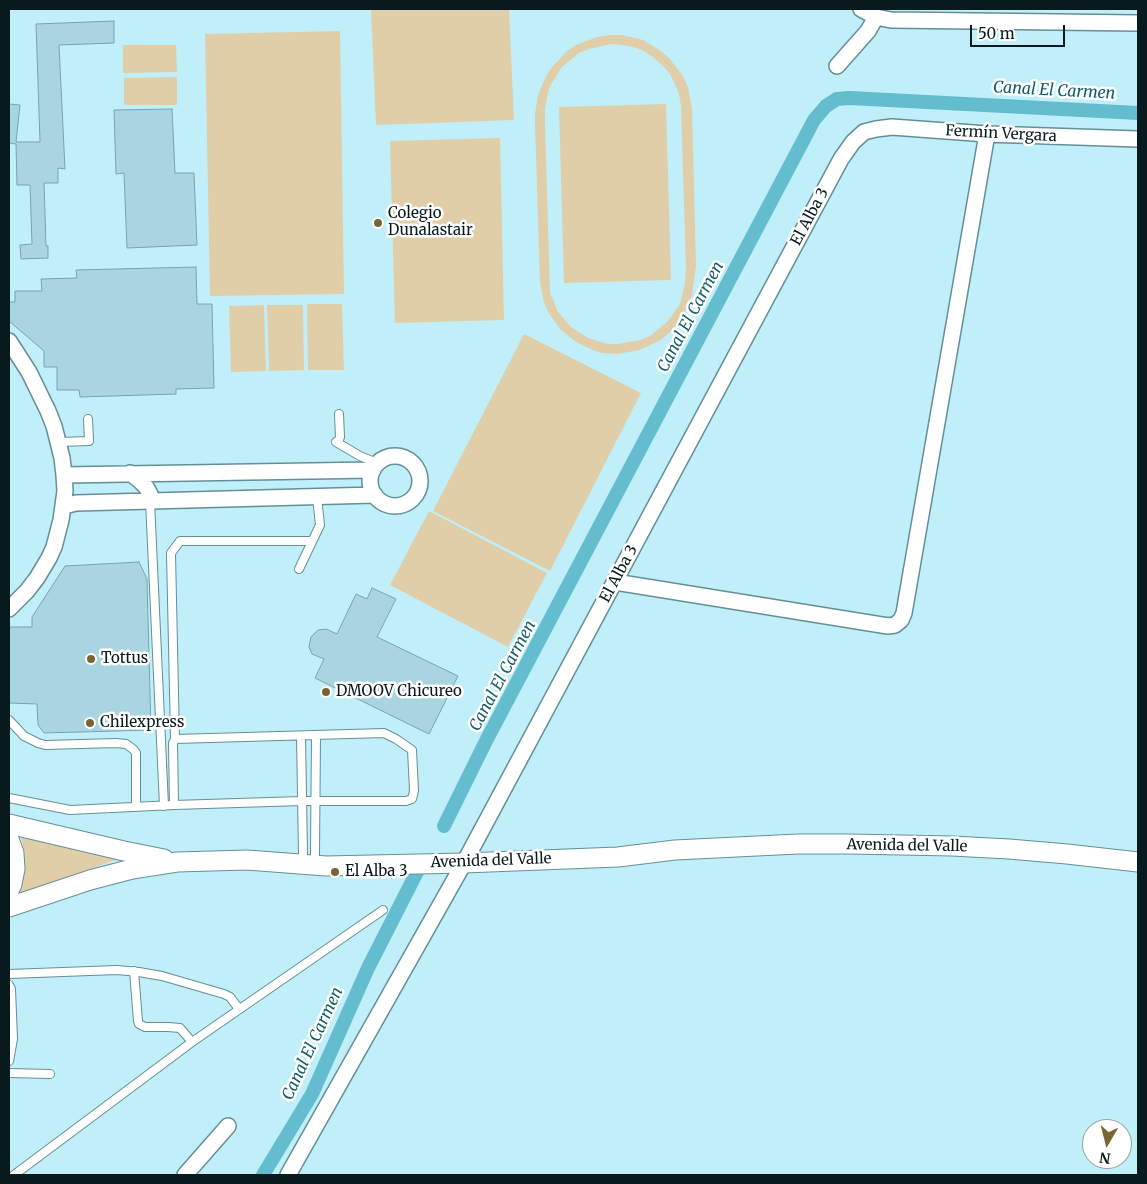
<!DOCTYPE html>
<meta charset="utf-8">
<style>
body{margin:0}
#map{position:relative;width:1147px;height:1184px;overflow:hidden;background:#c1eff9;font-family:Merriweather,serif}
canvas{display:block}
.frame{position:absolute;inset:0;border:10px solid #091a1e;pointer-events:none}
.north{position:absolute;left:1082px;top:1119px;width:50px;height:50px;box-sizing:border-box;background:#fff;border:1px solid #9da3a5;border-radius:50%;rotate:188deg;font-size:14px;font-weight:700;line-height:20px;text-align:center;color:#091a1e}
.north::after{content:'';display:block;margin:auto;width:18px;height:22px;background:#7a6434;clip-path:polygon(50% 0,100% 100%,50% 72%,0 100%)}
.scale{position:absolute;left:970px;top:25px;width:95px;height:22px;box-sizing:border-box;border:2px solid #091a1e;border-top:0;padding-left:6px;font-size:15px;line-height:18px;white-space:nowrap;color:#091a1e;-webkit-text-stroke:4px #fff;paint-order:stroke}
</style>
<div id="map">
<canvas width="1147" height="1184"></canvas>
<div class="frame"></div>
<div class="north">N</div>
<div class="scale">50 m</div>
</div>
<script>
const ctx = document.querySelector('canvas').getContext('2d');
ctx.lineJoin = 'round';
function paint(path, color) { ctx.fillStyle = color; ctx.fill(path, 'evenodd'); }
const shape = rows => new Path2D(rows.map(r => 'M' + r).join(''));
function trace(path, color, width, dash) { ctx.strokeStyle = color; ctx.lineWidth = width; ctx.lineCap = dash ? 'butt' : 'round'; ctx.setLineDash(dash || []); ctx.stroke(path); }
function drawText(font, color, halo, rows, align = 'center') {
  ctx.font = font + ' Merriweather,serif'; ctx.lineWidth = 5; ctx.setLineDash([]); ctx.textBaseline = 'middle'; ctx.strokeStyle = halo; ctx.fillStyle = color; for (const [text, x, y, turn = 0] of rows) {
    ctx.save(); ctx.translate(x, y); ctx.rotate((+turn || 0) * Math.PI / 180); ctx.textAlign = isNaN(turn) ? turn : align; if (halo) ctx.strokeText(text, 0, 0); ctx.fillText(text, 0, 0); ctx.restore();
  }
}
paint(shape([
 [371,9,509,9,514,120,376,125],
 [340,31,344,294,210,296,205,34],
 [610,35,622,35,643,40,661,51,669,58,683,76,688,87,692,109,696,266,692,295,683,316,676,326,668,334,659,341,639,350,618,354,602,353,595,351,576,342,560,329,548,312,544,302,540,282,535,124,535,114,538,95,546,76,552,67,567,51,576,45,597,37],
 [611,44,622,45,633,47,644,51,654,58,662,65,670,74,675,84,679,94,681,106,686,270,685,283,680,304,667,322,650,336,640,340,618,344,608,344,588,338,571,327,558,312,550,293,545,124,545,108,547,97,550,86,562,67,579,53,589,49],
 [123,45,176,45,177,72,123,73],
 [177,77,177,105,124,105,124,78],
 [666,104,671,280,564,283,559,107],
 [500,138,504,320,395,323,390,141],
 [307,304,342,304,344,370,308,370],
 [264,305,266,371,231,372,229,306],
 [267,305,303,305,304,370,269,371],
 [524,334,641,393,550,571,433,511],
 [429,511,547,573,508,647,390,585],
 [21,835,118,858,116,860,61,879,26,892,21,892,20,888,24,875,25,856]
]), '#dfcea8');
trace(shape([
 [444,826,487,739,814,120,826,106,837,99,850,98,1138,113],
 [263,1175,312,1094,368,968,417,872]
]), '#64bdce', 14);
const building = shape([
 [114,21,114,43,59,45,65,169,58,168,58,183,44,183,46,246,48,246,48,258,21,259,20,245,32,244,30,185,17,185,16,144,9,143,9,104,20,105,16,142,40,142,36,24,114,21],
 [172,109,175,173,194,173,197,245,127,248,124,173,116,174,114,110,172,109],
 [196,267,197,304,212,304,214,388,176,389,176,394,80,397,79,390,57,390,57,367,44,367,44,351,9,321,9,302,15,302,15,291,42,291,41,279,77,278,76,270,196,267],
 [139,562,147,579,151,730,44,733,38,725,37,704,9,703,9,627,32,627,32,617,65,566,139,562],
 [372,588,396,599,377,637,458,676,429,734,315,678,324,659,312,654,309,647,311,637,318,630,326,629,337,634,356,594,367,599,372,588]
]);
paint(building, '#a8d5df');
trace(building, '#77a3ad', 1);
const service = shape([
 [339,414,340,437,339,440,336,442,360,456,377,463],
 [59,442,89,441,88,419],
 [150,501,164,806],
 [299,569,320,525,317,497],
 [9,720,24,736,38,743,45,745,116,743,126,744,133,749,136,753,136,807],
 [301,736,303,854],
 [175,739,171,553,180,541,312,541],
 [9,798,70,810,174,805,302,801,406,801,412,799,414,791,412,750,396,739,384,733,175,739,173,743,174,805],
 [315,854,316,736],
 [134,971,138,1021,139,1024,145,1027,168,1027,180,1028,192,1042],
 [9,974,117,970,139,972,162,976,224,994,230,997,239,1009],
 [9,985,11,989,13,1039,9,1061],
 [9,1073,50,1074],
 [14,1175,192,1042,383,910]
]);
const minor = shape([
 [861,9,876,17,891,20,1138,23],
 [837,66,868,31,876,17],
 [9,341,29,372,48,411,54,426,62,458,64,475,65,491,61,520,54,547,49,558,37,578,27,591,9,609],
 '370 481a25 25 0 1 1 50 0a25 25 0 1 1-50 0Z',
 [130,473,139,480,146,487,150,494,150,501],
 [64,475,373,470],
 [64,506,76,503,375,495],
 [615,582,888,626,895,625,901,620,904,613,987,134],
 [185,1175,228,1126],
 [288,1175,464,863,841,159,853,142,864,132,876,129,892,127,987,134,1138,139]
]);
const tertiary = shape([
 [9,824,124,851,164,859],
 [9,839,14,853,15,869,12,884,9,891],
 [9,907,90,880,132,869,177,862,247,860,326,866,464,863,618,857,675,850,798,844,849,844,952,846,1009,849,1067,854,1138,862]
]);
trace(service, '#648f98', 10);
trace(minor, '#648f98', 18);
trace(tertiary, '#648f98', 21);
trace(service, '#fff', 8);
trace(minor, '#fff', 15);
trace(tertiary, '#fff', 19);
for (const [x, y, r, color] of [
 [378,223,5,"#7a6434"],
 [91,659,5,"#7a6434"],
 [326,692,5,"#7a6434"],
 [90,723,5,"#7a6434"],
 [335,872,5,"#7a6434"]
]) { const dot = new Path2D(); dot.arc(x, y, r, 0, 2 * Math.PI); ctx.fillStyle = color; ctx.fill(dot); trace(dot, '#fff', 2); }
drawText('15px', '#091a1e', '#fff', [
 ["Fermín Vergara",1001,134,3],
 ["El Alba 3",810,217,-62],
 ["El Alba 3",619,574,-62],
 ["Avenida del Valle",907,846,1],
 ["Avenida del Valle",491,861,-2]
]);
drawText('15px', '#091a1e', '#fff', [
 ["Colegio",388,214],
 ["Dunalastair",388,231],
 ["Tottus",101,659],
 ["DMOOV Chicureo",336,692],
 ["Chilexpress",100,723],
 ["El Alba 3",345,872]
], 'left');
drawText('italic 16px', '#105c68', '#fff', [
 ["Canal El Carmen",1054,91,3],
 ["Canal El Carmen",691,317,-62],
 ["Canal El Carmen",503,676,-62],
 ["Canal El Carmen",313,1044,-65]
]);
</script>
